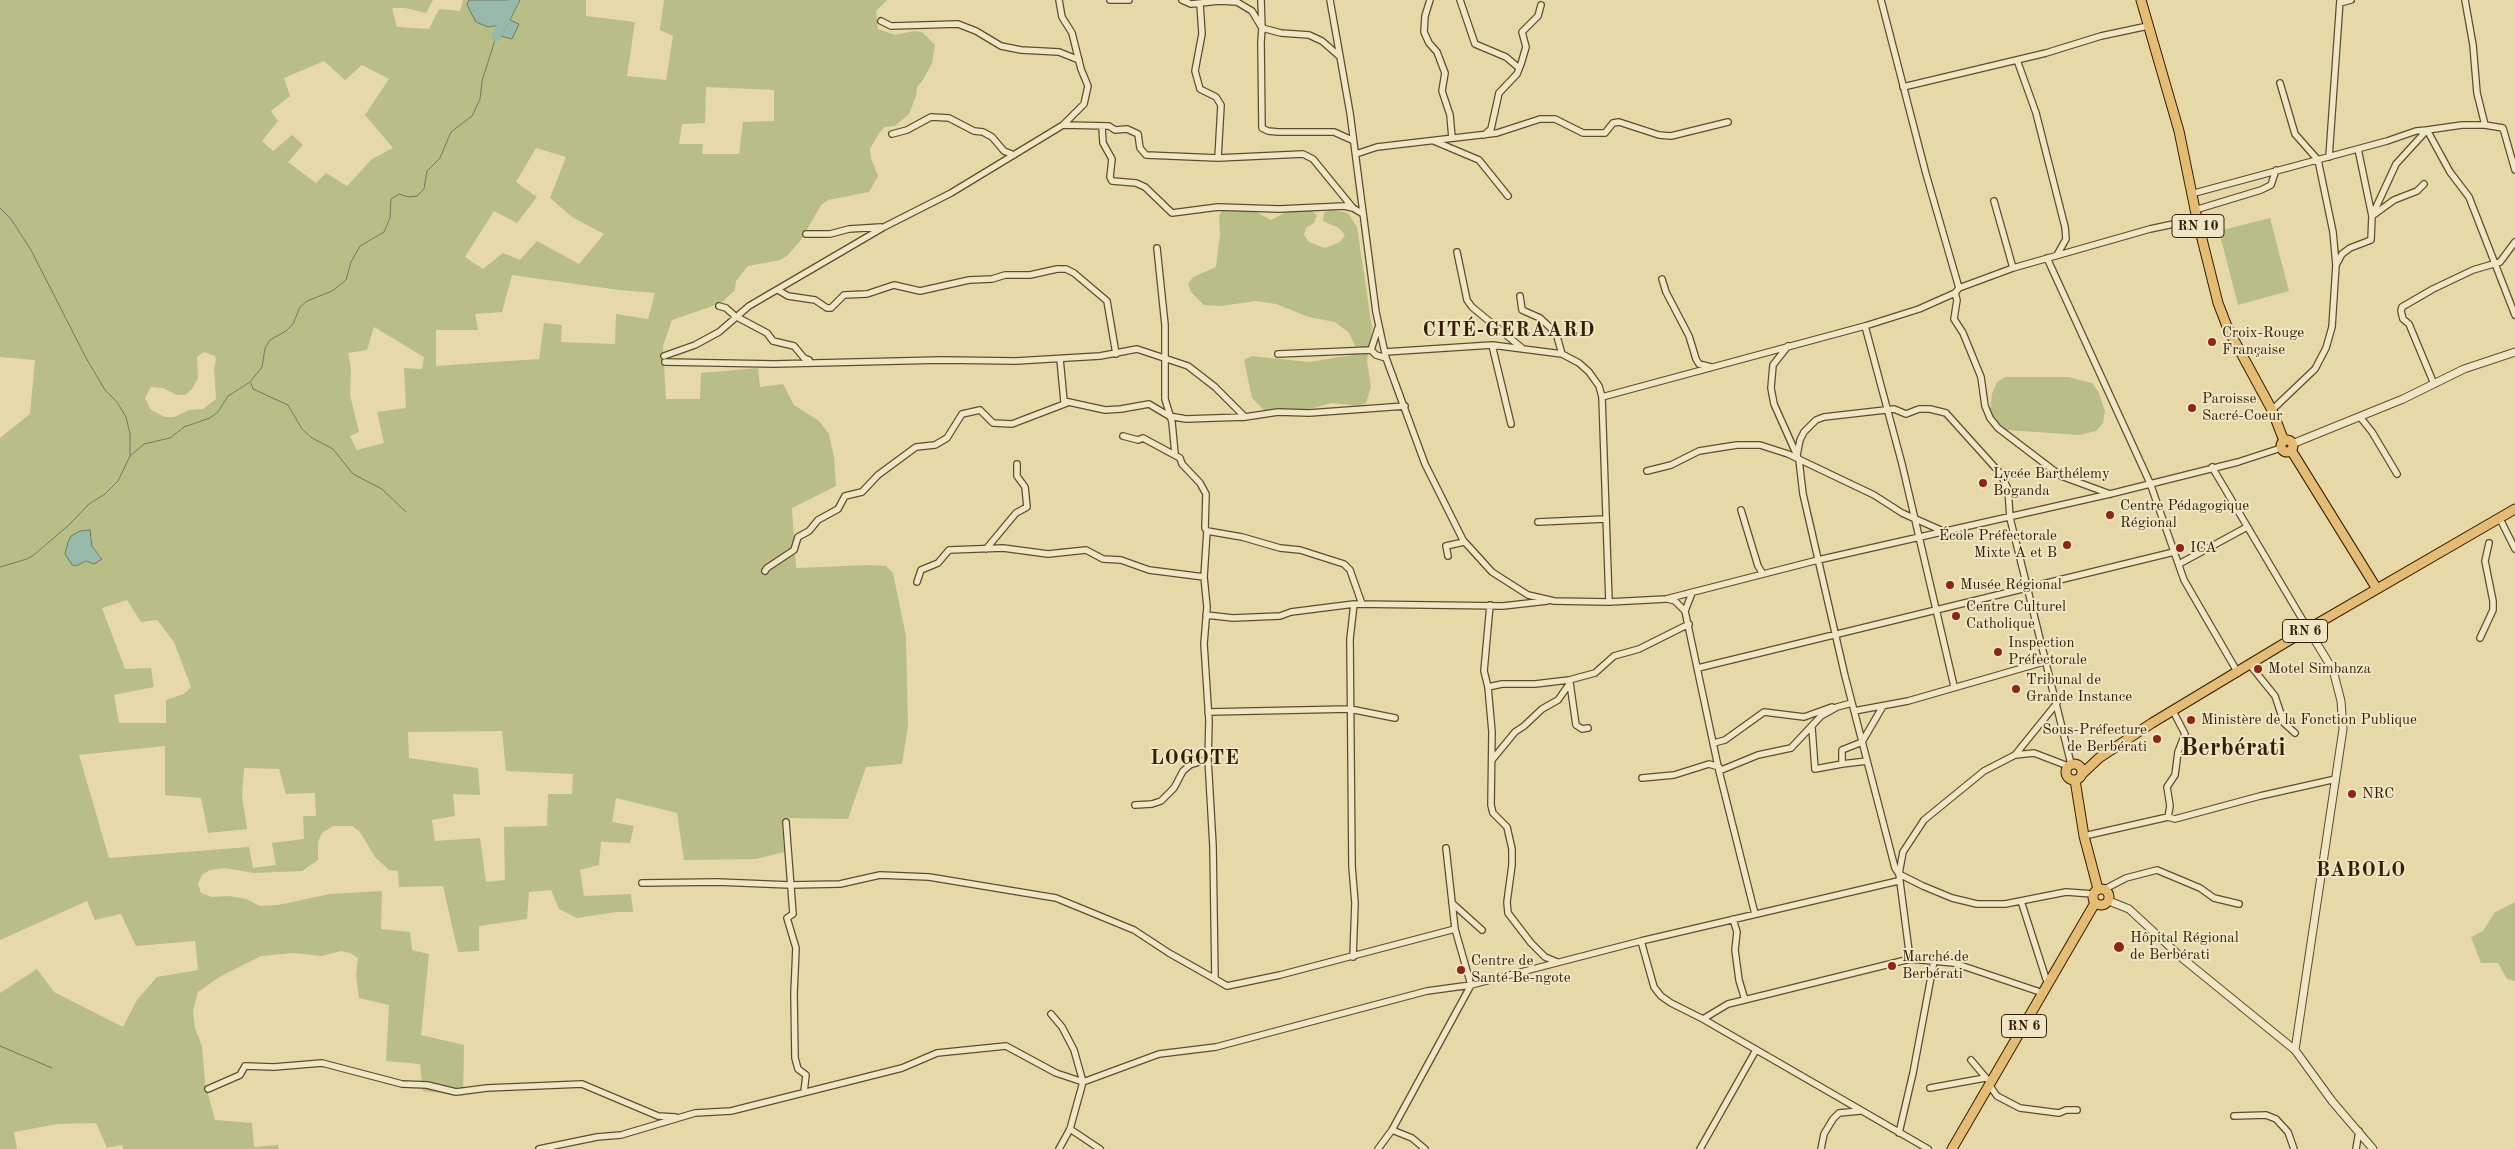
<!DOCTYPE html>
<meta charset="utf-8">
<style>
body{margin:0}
canvas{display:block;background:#e7d8a8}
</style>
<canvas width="2515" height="1149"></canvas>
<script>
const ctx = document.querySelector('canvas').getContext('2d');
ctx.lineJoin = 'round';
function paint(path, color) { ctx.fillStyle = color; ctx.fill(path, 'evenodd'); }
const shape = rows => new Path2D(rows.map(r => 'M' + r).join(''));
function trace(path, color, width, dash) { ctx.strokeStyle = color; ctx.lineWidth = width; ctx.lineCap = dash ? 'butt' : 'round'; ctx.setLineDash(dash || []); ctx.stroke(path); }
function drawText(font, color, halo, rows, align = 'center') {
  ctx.font = font + ' "Old Standard TT",serif'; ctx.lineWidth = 4; ctx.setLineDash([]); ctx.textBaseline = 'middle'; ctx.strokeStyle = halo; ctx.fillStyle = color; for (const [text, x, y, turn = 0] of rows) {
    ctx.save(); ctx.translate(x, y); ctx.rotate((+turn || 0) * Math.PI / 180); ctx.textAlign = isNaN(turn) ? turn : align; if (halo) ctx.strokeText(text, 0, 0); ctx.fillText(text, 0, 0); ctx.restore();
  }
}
paint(shape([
 [0,0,433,0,426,13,405,8,392,8,397,27,429,29,439,9,460,11,463,0,469,0,467,5,488,27,508,24,520,0,586,0,586,16,635,22,627,76,666,80,673,36,660,30,664,0,887,0,876,11,878,29,895,35,914,31,922,32,935,45,932,63,923,80,917,87,916,96,909,114,895,126,885,127,879,133,870,149,871,158,878,176,869,192,828,200,821,205,801,240,788,255,780,260,748,266,736,281,735,290,721,303,672,320,663,346,666,399,700,399,701,373,758,368,760,387,783,384,794,405,819,421,829,434,834,457,836,486,792,508,796,568,870,565,886,566,893,573,906,636,908,726,902,764,866,767,848,819,782,818,784,852,756,859,684,860,677,813,616,798,612,822,634,826,630,843,601,842,599,865,580,870,584,896,631,894,633,912,616,912,577,918,559,909,551,890,529,892,527,919,479,926,479,951,458,952,443,886,399,887,398,871,389,870,375,857,360,832,352,826,333,826,322,833,318,842,318,860,302,871,254,873,225,868,210,870,202,875,198,884,201,893,212,897,230,896,246,899,260,906,278,905,330,894,382,891,381,929,410,932,412,950,429,954,421,1035,464,1045,463,1096,423,1091,420,1064,386,1061,389,1005,359,998,356,976,358,958,350,953,341,951,322,956,293,953,261,956,221,976,198,992,193,1010,195,1028,202,1046,205,1083,215,1120,252,1123,254,1147,278,1145,279,1149,123,1149,122,1145,107,1148,96,1123,58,1124,14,1132,17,1149,0,1149,0,993,37,969,54,992,123,1027,137,1000,157,977,198,970,195,941,136,946,121,914,95,920,87,901,0,940,0,438,30,414,35,360,0,357],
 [324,61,345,80,362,65,389,79,365,115,393,148,372,159,347,186,326,173,316,183,288,162,303,145,292,135,273,151,262,141,278,121,271,111,290,96,284,78],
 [706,87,774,90,774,121,743,122,739,154,702,154,703,144,679,144,682,124,705,123],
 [536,148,566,157,550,198,572,217,604,234,579,264,537,241,520,260,503,253,483,269,465,257,494,211,517,223,537,197,516,182],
 [512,275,619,290,655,293,648,319,616,314,615,344,561,342,562,325,544,323,539,359,436,366,436,330,478,330,475,314,502,312],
 [374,327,424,357,422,369,404,368,406,408,377,412,384,443,357,450,350,436,359,432,350,395,351,368,348,353,367,350],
 [204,352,215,356,216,360,214,368,216,399,203,409,189,410,174,417,165,417,151,410,145,398,151,387,163,388,177,395,185,395,192,389,198,378,197,357],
 [92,537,92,546,102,557,82,563,65,554,68,549],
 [127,600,141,622,157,620,174,642,191,687,184,694,166,700,166,723,119,723,114,695,154,687,151,668,125,669,102,608],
 [502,731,506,771,573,774,572,794,548,794,547,826,504,827,505,880,486,882,480,838,435,841,432,820,455,816,453,794,480,795,478,768,409,758,408,732],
 [165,746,165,795,201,798,208,833,247,829,242,796,244,768,279,769,286,794,315,793,316,816,303,816,304,839,272,843,276,865,253,868,249,847,109,858,79,755],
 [1223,209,1256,212,1271,220,1286,212,1310,210,1317,215,1314,223,1306,228,1304,235,1309,242,1325,248,1340,242,1345,235,1339,228,1323,221,1324,212,1332,210,1348,213,1357,227,1372,328,1367,361,1371,387,1366,403,1358,406,1332,403,1290,414,1264,410,1252,398,1244,360,1251,356,1309,362,1352,355,1356,348,1349,333,1335,322,1309,317,1276,304,1256,301,1221,306,1204,305,1191,292,1188,284,1193,277,1216,267,1220,234,1219,216],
 [2270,218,2289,291,2238,305,2219,231],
 [2005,377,2068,377,2092,383,2098,391,2105,411,2103,423,2096,431,2079,435,2007,430,1993,420,1990,411,1992,394,1997,382],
 [2515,902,2515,981,2507,979,2498,963,2481,963,2471,937,2483,931,2495,912]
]), '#b8be86');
const water = shape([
 [469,0,520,0,510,20,519,24,512,39,501,36,507,24,488,27,476,22,467,5,469,0],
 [90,530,92,546,102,559,94,564,86,561,76,566,72,565,65,554,68,542,71,536,80,531,90,530]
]);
paint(water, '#97b9aa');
trace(water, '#6f7b66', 1);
trace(shape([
 [0,208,11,219,31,250,86,358,105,390,117,402,126,417,130,434,130,456],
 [251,383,253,389,288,405,302,429,312,438,333,449,353,474,382,489,406,512],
 [0,567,27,559,35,554,70,524,89,504,105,494,118,481,130,456,144,444,170,438,184,427,210,418,218,412,228,396,250,382,262,367,265,348,270,340,286,331,293,324,300,307,307,301,332,291,346,280,351,262,360,246,384,232,390,218,391,199,399,194,408,197,417,196,424,189,427,171,440,158,451,132,472,116,480,99,482,81,496,37],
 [0,1046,52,1068]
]), '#6f7b66', 1);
trace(shape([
 [496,37,514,0]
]), '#97b9aa', 9);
const minor = shape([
 [1059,0,1062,17,1072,33,1081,69,1088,86,1084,104,1063,125],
 [1110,0,1129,0],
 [1182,0,1191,4,1219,1,1237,2,1252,11,1262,28,1261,42,1262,128,1268,131,1278,132,1334,132,1352,140],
 [1261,0,1262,28,1281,33,1309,35,1322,41,1338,55],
 [1330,0,1350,113,1376,312,1386,358,1425,464,1463,540,1492,572,1528,595,1554,601,1609,602,1666,599,1818,560,2110,494,2238,462,2281,448],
 [1430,0,1425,16,1424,32,1429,43,1437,52,1445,73,1442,91,1450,115,1452,138],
 [1460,0,1475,44,1506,57,1519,68],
 [1881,0,1926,174,1959,288],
 [2465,0,2473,45,2477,93,2485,125],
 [2340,3,2351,0],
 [1200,4,1202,34,1195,71,1200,89,1216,97,1221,105,1218,158],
 [881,21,891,26,958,24,976,31,1001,46,1021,50,1059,52,1079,60],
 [2017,60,2036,113,2065,227,2066,239,2057,255],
 [1903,87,2046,53,2101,36,2148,26],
 [1102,127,1103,143,1112,159,1110,177,1112,181,1136,183,1145,187,1172,213,1218,207,1279,209,1344,206,1353,208],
 [892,134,907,130,931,117,949,118,974,131,983,132,992,137,1004,151,1014,155],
 [1484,135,1491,129,1499,93,1517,74,1521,64,1526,47,1522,32,1538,16,1541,5],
 [1434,141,1479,160,1508,196],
 [2358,149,2372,216,2396,164,2427,130,2462,125,2485,125,2503,128,2515,170],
 [1356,154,1377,147,1497,133,1540,119,1555,119,1583,133,1605,133,1613,123,1619,122,1659,135,1671,136,1728,122],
 [2329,157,2340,0],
 [2191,194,2387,141,2416,131,2427,130,2450,172,2469,197,2515,315],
 [1994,201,2013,268],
 [2195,210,2261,190,2271,185,2276,170],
 [806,234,830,234,849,229,881,227],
 [1157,248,1165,325,1165,399,1172,422,1175,454],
 [1457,252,1467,300,1472,307,1522,348],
 [2047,258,2150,483,2184,580,2238,673],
 [2336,265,2342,254,2350,248,2371,240,2372,216,2394,200,2417,191,2424,184],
 [1662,279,1666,292,1689,336,1696,359,1699,364,1711,367],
 [778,290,788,296,815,300,827,308,831,308,844,295,867,294,894,285,920,291,969,280,992,279,1005,275,1030,275,1057,269,1066,269,1074,273,1107,301,1116,354],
 [1955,293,1957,300,1954,319,1963,333,1981,377,1985,406,1990,418,1998,428,2061,476,2110,494],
 [1520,296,1522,310,1540,318,1556,333,1562,354],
 [719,306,726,308,735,316,767,333,773,341,794,346,804,358,809,360],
 [1865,326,1902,464,1954,686],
 [1492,345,1511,424],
 [1788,346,1773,365,1771,388,1774,404,1799,460,1803,494,1845,676,1895,868,1899,874,1923,886,1952,898,1977,904,2005,904,2066,892,2093,894],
 [1371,350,1378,328],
 [1385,352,1492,345,1562,354,1579,363,1589,372,1599,386,1602,397,1609,602],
 [1278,354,1371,350,1376,355,1386,358],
 [664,356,695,345,719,332,749,306,884,227,951,193,1063,125,1109,126,1115,130,1127,129,1138,134,1140,148,1146,155,1218,158,1303,154,1313,159,1353,208,1363,214],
 [1060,359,1064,401,1105,410,1121,409,1149,404,1169,416,1186,419,1245,417,1278,412,1309,413,1405,406],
 [665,362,774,364,941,360,1016,361,1100,356,1137,349,1188,366,1215,387,1245,417],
 [2434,384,2409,324,2403,319,2401,311,2402,307,2433,289,2473,270,2500,262,2515,242],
 [1602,397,1865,326,1919,309,1955,293,1959,288,2013,268,2150,229,2197,219],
 [2272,410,2315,369,2326,348,2332,327,2336,265,2333,232,2318,160,2295,134,2280,83],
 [2360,417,2372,432,2397,474],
 [1123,436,1138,440,1143,438,1180,458,1182,464,1200,483,1206,494,1205,528,1207,531,1204,577,1207,607,1204,644,1209,721,1208,759,1213,846,1215,979,1227,986,1280,975,1455,929],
 [1797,455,1800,440,1804,432,1816,420,1824,417,1894,409,1906,414,1919,409,1930,409,1946,413,2000,473,2008,489,2010,518,2071,764],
 [2212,467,2308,629],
 [1647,471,1671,465,1699,451,1737,445,1760,445,1788,454,1874,495,1902,513,1945,532],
 [1741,510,1758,566,1763,574],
 [2500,519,2515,549],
 [1538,522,1605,519],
 [1207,531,1242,537,1280,548,1300,550,1344,564,1350,570,1362,604],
 [986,549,1016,513,1027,507,1025,487,1017,476,1017,464],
 [1448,556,1446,546,1464,542],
 [2179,564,2247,527],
 [765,571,767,568,794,550,798,537,809,531,818,520,838,509,845,496,862,492,878,475,916,447,935,445,947,438,962,414,980,410,993,423,1012,424,1067,403],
 [917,582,921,570,938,563,949,550,1003,548,1048,554,1086,550,1103,559,1121,560,1149,570,1204,577],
 [1668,599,1675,601,1685,611,1719,771,1755,914],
 [1490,605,1484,671,1488,687,1502,684,1535,684,1569,680,1595,673,1614,656,1639,649,1689,624],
 [1685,611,1692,593],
 [1206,615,1233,618,1280,616,1291,612,1354,604,1503,606,1547,601],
 [2480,638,2493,610,2493,601,2485,561,2489,543],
 [2250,665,2275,696,2284,723,2295,733],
 [1698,668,2174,552],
 [1570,683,1576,725,1582,729,1588,728],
 [1488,687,1492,732,1491,805,1493,813,1507,827,1512,849,1512,865,1507,902,1508,913,1531,943,1545,957,1557,962],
 [1854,711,1908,701,2047,661],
 [1208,712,1350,709,1395,718],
 [1812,728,1815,769,1842,764],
 [1714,743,1725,740,1764,712,1804,717,1832,707],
 [2015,755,2057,703],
 [1492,760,1515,732,1524,726,1542,709,1558,700,1570,683,1569,680],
 [1867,761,1842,764,1842,750,1862,742,1883,706],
 [1719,771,1758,755,1791,748,1821,716,1837,707,1852,703],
 [1642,778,1674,775,1709,764,1719,767],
 [1135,805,1152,804,1161,801,1174,788,1183,771,1190,765,1208,759],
 [2168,817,2170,806,2167,787,2175,775,2178,752,2185,734,2173,711],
 [786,822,793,914,787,918,796,948,794,994,795,1058,798,1069,806,1075,804,1092],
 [2084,836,2168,817,2175,819,2260,796,2336,779],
 [642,883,717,882,790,885,840,884,880,875,929,877,1056,898,1134,930,1169,953,1215,979],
 [2105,889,2126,878,2157,870,2200,888,2214,898,2239,904],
 [2021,901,2048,985],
 [1452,903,1482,930],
 [1733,919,1737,932,1735,950,1739,980,1745,1000],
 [1641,941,1654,987,1661,996,1671,1003,1703,1019,1928,1149],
 [1353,957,1355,903,1352,866,1350,639,1354,604],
 [1910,959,1899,874,1903,852,1924,820,1984,771,2015,755,2034,753,2068,766],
 [1051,1014,1062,1027,1074,1050,1083,1082,1070,1129,1059,1149],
 [1703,1019,1728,1004,1910,959,1954,963,2043,993],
 [1971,1060,1987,1079],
 [1990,1086,1997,1096,2020,1108,2059,1113,2066,1110,2077,1110],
 [1930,1088,1985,1078],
 [208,1089,240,1075,245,1066,274,1067,322,1063,402,1084,427,1085,456,1092,487,1088,582,1084,658,1116,675,1117],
 [2234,1116,2266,1115,2276,1119,2288,1132,2294,1149],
 [1070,1129,1100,1149],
 [1392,1130,1412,1138,1425,1149],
 [1899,1133,1913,1073,1934,961],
 [539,1149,597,1137,621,1135,695,1113,731,1111,902,1068,937,1053,1006,1046,1056,1073,1083,1082,1159,1054,1216,1047,1427,991,1471,985,1641,941,1898,881],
 [1378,1149,1392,1130,1471,985,1455,929,1446,848],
 [1700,1149,1756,1050],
 [1821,1149,1824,1134,1833,1119,1839,1113,1860,1111],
 [2356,1149,2359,1131]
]);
const tertiary = shape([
 [2292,444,2403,399,2464,369,2515,352],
 [2109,901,2129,909,2182,958,2295,1050,2332,1101,2373,1149],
 [2295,1050,2343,729,2341,701,2333,670,2308,629]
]);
const primary = shape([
 [2141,0,2179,131,2197,219,2218,303,2228,329,2272,410,2284,441],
 '2281 446a6 6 0 1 1 12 0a6 6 0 1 1-12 0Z',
 [2291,450,2377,589],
 '2066 772a8 8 0 1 1 16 0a8 8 0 1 1-16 0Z',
 [2081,775,2099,758,2152,723,2308,629,2515,509],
 [2075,780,2084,836,2098,889],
 '2093 897a8 8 0 1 1 16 0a8 8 0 1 1-16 0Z',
 [1952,1149,2095,903]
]);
trace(minor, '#604c2a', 8);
trace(tertiary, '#604c2a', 9);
trace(primary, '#331d00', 11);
trace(minor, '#efe6c6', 5.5);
trace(tertiary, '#efe6c6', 7);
trace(primary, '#e4bc74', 9);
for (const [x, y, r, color] of [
 [2212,342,5,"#8f2418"],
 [2192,408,5,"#8f2418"],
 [1983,483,5,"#8f2418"],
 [2110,515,5,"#8f2418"],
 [2067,545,5,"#8f2418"],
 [2180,548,5,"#8f2418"],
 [1950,585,5,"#8f2418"],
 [1956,616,5,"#8f2418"],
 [1998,652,5,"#8f2418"],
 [2258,669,5,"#8f2418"],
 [2016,689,5,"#8f2418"],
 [2191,720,5,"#8f2418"],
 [2157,739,5,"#8f2418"],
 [2352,794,5,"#8f2418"],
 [2119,947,6,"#8f2418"],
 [1892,966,5,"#8f2418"],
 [1461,970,5,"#8f2418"]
]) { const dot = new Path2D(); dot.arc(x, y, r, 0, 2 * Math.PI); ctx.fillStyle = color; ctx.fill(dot); trace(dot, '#efe6c6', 2); }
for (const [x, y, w] of [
 [2198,226,52],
 [2305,631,45],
 [2024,1026,45]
]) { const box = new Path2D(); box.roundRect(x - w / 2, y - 11.5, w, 23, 4); ctx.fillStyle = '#efe6c6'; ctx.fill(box); trace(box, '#331d00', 1); }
drawText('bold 14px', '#331d00', null, [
 ["RN 10",2198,226],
 ["RN 6",2305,631],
 ["RN 6",2024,1026]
]);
drawText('15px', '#331d00', '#efe6c6', [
 ["Croix-Rouge",2222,333],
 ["Française",2222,350],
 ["Paroisse",2202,399],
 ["Sacré-Coeur",2202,416],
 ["Lycée Barthélemy",1993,474],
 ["Boganda",1993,491],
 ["Centre Pédagogique",2120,506],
 ["Régional",2120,523],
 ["École Préfectorale",2057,536,"right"],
 ["Mixte A et B",2057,553,"right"],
 ["ICA",2190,548],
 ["Musée Régional",1960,585],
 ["Centre Culturel",1966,607],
 ["Catholique",1966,624],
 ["Inspection",2008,643],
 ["Préfectorale",2008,660],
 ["Motel Simbanza",2268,669],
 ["Tribunal de",2026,680],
 ["Grande Instance",2026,697],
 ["Ministère de la Fonction Publique",2201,720],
 ["Sous-Préfecture",2147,730,"right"],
 ["de Berbérati",2147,747,"right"],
 ["NRC",2362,794],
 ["Hôpital Régional",2130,938],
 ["de Berbérati",2130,955],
 ["Marché de",1902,957],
 ["Berbérati",1902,974],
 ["Centre de",1471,961],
 ["Santé Be-ngote",1471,978]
], 'left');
ctx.letterSpacing = '1px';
drawText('bold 20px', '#331d00', '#efe6c6', [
 ["CITÉ-GERAARD",1509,331],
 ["LOGOTE",1195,759],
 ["BABOLO",2361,871]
]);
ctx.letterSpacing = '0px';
drawText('bold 25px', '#331d00', '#efe6c6', [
 ["Berbérati",2233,748]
]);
</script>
